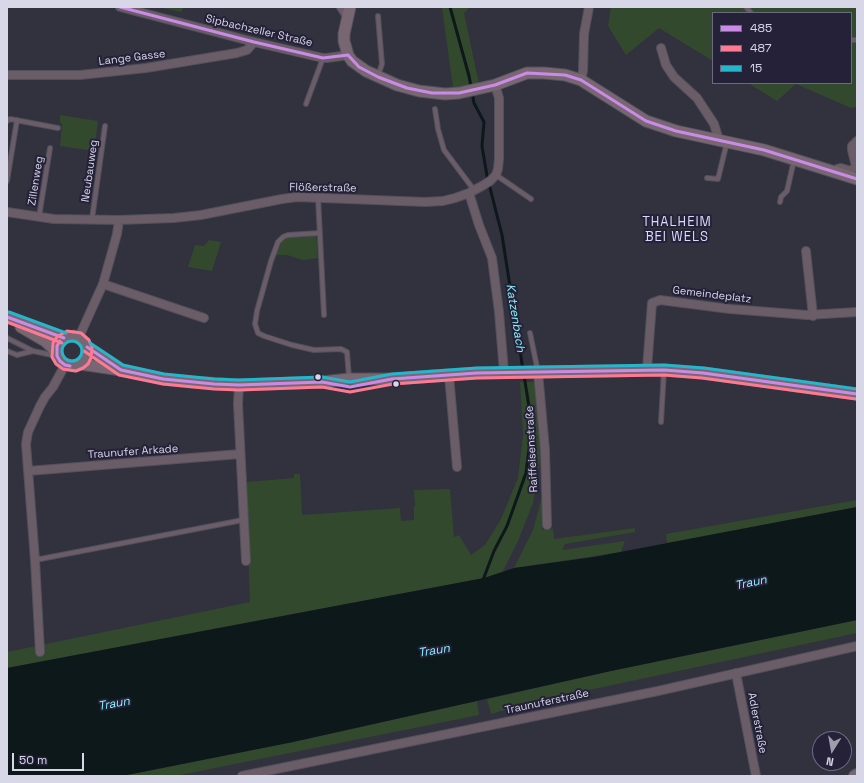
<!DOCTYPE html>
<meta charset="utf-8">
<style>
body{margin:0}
#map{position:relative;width:864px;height:783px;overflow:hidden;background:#32313e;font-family:"Space Grotesk",sans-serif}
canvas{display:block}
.frame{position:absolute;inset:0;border:8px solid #d8d7e8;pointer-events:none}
.legend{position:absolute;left:712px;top:12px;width:140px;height:72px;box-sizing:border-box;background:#242139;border:1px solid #6c6a7f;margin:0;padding:5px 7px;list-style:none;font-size:12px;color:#d8d7e8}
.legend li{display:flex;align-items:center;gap:8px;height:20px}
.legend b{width:20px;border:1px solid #6c6a7f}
.north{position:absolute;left:812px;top:731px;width:40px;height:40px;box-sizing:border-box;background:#242139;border:1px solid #6c6a7f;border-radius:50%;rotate:191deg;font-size:11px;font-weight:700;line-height:16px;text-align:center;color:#d8d7e8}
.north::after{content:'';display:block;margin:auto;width:14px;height:18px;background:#9e9dac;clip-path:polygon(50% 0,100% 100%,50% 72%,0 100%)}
.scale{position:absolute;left:12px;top:753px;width:72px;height:18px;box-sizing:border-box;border:2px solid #d8d7e8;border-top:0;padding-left:5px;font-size:12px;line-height:14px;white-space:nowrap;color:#d8d7e8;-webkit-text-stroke:3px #242139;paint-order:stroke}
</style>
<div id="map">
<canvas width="864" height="783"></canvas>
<div class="frame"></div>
<ul class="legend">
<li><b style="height:5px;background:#ca8be6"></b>485</li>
<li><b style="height:5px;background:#fe7a93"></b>487</li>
<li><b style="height:5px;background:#26b5ca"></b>15</li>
</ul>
<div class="north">N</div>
<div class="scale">50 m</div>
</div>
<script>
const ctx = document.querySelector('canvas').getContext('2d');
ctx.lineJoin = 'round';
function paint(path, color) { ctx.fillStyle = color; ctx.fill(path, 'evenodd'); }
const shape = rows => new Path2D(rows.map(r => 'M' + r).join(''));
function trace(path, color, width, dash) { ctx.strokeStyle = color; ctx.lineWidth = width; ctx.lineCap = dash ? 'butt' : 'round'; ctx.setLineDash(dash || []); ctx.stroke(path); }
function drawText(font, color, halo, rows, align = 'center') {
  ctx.font = font + ' "Space Grotesk",sans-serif'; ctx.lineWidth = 4; ctx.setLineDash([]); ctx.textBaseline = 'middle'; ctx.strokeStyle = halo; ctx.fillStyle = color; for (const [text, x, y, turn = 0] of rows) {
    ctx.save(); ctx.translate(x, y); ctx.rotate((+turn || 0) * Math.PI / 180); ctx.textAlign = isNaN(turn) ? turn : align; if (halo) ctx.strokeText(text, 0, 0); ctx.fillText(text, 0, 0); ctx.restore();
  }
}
paint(shape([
 [158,7,184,7,181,12],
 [442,7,470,7,464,13,479,84,453,88],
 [611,7,857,7,857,107,851,108,796,84,777,101,748,83,851,83,851,13,713,13,713,61,659,28,626,55,608,26],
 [60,115,98,121,94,151,60,146,62,124,60,122],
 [316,234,318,258,303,260,287,255,275,255,285,236],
 [209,240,221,242,212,271,188,267,195,245,204,246],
 [520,382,536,382,541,453,533,503,518,541,502,573,484,578,7,668,7,652,250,602,246,482,294,478,294,474,300,474,302,515,400,508,401,521,414,520,414,507,415,506,414,490,450,489,454,537,459,535,471,555,485,545,501,519,518,478,523,435],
 [543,493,542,530,553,529,554,539,635,528,635,532,565,544,562,550,625,541,621,552,514,568,533,530],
 [857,500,857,507,667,543,666,534],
 [857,620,857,633,528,703,491,714,487,699,611,671],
 [477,701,479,715,175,776,122,776,293,742]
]), '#32492e');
paint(shape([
 [857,507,857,620,611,671,293,742,122,776,7,776,7,668,484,578,514,568,594,557]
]), '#0d181b');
trace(shape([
 [450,7,469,76,474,103,484,122,482,146,487,176,502,235,523,370],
 [483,580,494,551,507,526,526,473,532,426,524,375]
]), '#0d181b', 3);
const lane = shape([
 [746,7,751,13],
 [851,40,857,40],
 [378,75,382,64,378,16],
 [306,104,323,58],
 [435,109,438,129,444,150,474,190],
 [7,121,10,119,58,128],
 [496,175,531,199],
 [707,178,718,179,727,142],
 [7,181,17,120],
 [318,197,324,315],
 [780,202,781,197,787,191,794,160],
 [39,217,50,148],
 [92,219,105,126],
 [320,233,288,235,283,237,278,242,271,261,257,311,255,324,258,333,264,336,292,345,314,350,341,349,347,352,349,378],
 [530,333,538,372],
 [7,338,33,351,57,356],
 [7,351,17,355,33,351],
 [661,422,664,370],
 [35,560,243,520]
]);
const street = shape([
 [120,7,254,42,323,58,327,58,348,55],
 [341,7,347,16],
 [661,48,666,65,674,77,697,98,714,124,719,140],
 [7,75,80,75,146,68,237,53,247,50,254,42],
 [581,80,583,71,584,34,589,7],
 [836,172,837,169,841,168,851,171,856,166,852,150,852,146,857,141],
 [469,193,479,225,492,258,499,312,504,372],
 [7,212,54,219,119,220,174,218,201,215,282,199,297,197,425,202,443,201,455,198,469,193,482,186,490,181,496,175,498,169,499,159,499,98,495,85],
 [806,251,813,316],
 [103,284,204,318],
 [79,337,103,284,117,234,119,220],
 [647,369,652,303,660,300,730,309,807,315,857,312],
 [538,372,545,450,547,525],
 [449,375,457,467],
 [239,385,238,404,246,561],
 [28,471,240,454],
 [40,652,35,560,26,444,28,432,40,406,45,397,53,387,65,365],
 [736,673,756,776],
 [242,776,658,691,857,646]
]);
const secondary = shape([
 [350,7,344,34,344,41,348,55,352,61,366,71,397,85,419,91,445,94,459,93,495,85,527,73,544,73,565,75,581,80,646,121,676,131,764,150,857,179],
 [7,317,64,338],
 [21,327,45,341,57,352],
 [87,347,86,357,80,364,75,366,65,365,60,361,57,356,57,346,60,341,64,338,74,336,82,340,87,347,119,368],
 [80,364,121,370,163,379,191,382,239,385,322,382,349,379,392,379,477,373,664,370,703,373,857,394]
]);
const primary = shape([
 [855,776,857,775]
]);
trace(lane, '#51505c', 6);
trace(street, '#51505c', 10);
trace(secondary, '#51505c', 13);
trace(primary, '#51505c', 14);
trace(lane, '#6b5d67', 4);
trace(street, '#6b5d67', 8);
trace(secondary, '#786772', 11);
trace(primary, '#766572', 12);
trace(shape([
 [120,7,254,42,323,58,348,55],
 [348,55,359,67,378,77,407,88,432,93,459,93,495,85,527,73,565,75,581,80,646,121,676,131,764,150,857,179],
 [7,317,64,338],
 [60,341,57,346,57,356,60,361,65,365,70,366],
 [87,347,121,370,163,379,214,384,239,385,322,382,350,387,392,379,477,373,664,370,703,373,857,394]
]), '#ca8be6', 3);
trace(shape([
 [7,322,62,343],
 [91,345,89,340,81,333,67,331,57,337,53,343,52,357,56,364,63,369,76,371,83,368,88,364,91,358,92,347],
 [84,351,119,375,163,384,214,389,239,390,322,387,350,392,393,384,477,378,664,375,702,378,856,399]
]), '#fe7a93', 3);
trace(shape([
 [9,312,66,333],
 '62 351a10 10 0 1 1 20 0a10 10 0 1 1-20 0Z',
 [90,343,123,365,164,374,214,379,239,380,322,377,350,382,392,374,477,368,664,365,704,368,857,389]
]), '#26b5ca', 3);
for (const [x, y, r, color] of [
 [318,377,3.5,"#d8d7e8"],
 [396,384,3.5,"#d8d7e8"]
]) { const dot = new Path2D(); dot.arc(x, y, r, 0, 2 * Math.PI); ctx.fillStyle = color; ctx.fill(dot); trace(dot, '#242139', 1.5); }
drawText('11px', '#d8d7e8', '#242139', [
 ["Sipbachzeller Straße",259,31,13],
 ["Lange Gasse",132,58,-7],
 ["Neubauweg",90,171,-82],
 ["Zillenweg",36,181,-81],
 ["Flößerstraße",323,188,1],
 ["Gemeindeplatz",712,295,7],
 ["Raiffeisenstraße",532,449,-93],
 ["Traunufer Arkade",133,452,-4],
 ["Traunuferstraße",547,702,-12],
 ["Adlerstraße",757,723,79]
]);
drawText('italic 12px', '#89f3fd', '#242139', [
 ["Katzenbach",515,318,81],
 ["Traun",751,583,-12],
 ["Traun",434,651,-9],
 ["Traun",114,704,-10]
]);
ctx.letterSpacing = '1px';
drawText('13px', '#dbd8fa', '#242139', [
 ["THALHEIM",677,222],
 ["BEI WELS",677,237]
]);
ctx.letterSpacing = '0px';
</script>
